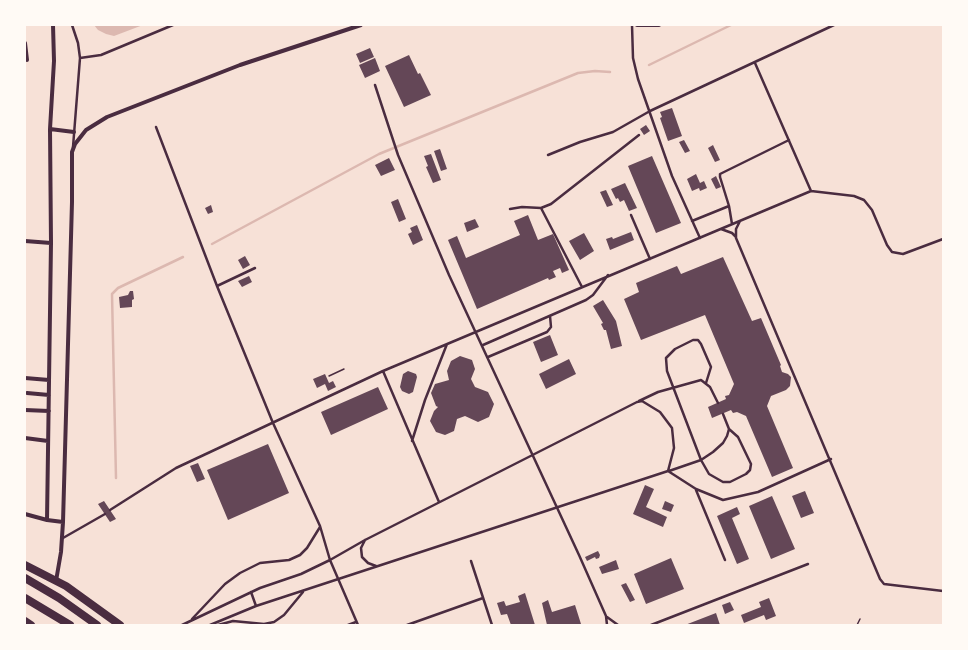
<!DOCTYPE html>
<style>
body{margin:0}
#map{position:relative;width:968px;height:650px;overflow:hidden;background:#f7e1d7;font-family:Figtree,sans-serif}
canvas{display:block}
.frame{position:absolute;inset:0;border:26px solid #fffaf5;pointer-events:none}
</style>
<div id="map">
<canvas width="968" height="650"></canvas>
<div class="frame"></div>
</div>
<script>
const ctx = document.querySelector('canvas').getContext('2d');
ctx.lineJoin = 'round';
function paint(path, color) { ctx.fillStyle = color; ctx.fill(path, 'evenodd'); }
const shape = rows => new Path2D(rows.map(r => 'M' + r).join(''));
function trace(path, color, width, dash) { ctx.strokeStyle = color; ctx.lineWidth = width; ctx.lineCap = dash ? 'butt' : 'round'; ctx.setLineDash(dash || []); ctx.stroke(path); }
paint(shape([
 [94,25,143,25,114,36,106,34,98,30]
]), '#dcb8b0');
trace(shape([
 [649,65,731,25],
 [212,244,379,154,578,73,595,71,610,72],
 [116,478,112,294,118,288,183,257]
]), '#dcb8b0', 2.5);
paint(shape([
 [370,48,374,57,360,63,356,54],
 [409,55,418,74,420,73,431,95,404,107,385,66],
 [375,58,380,71,365,78,359,65],
 [672,108,682,136,668,141,660,118,662,117,660,112],
 [646,125,650,131,644,135,640,129],
 [684,140,690,151,685,153,679,142],
 [713,145,720,160,715,162,708,148],
 [440,149,447,169,441,171,434,151],
 [431,154,441,180,433,183,426,167,428,166,424,156],
 [652,156,681,223,656,233,628,166],
 [389,158,395,170,381,176,375,165],
 [696,174,700,183,704,181,707,188,700,191,699,188,692,191,687,179],
 [716,176,721,187,716,189,711,179],
 [625,183,637,208,629,211,624,200,620,202,618,198,616,199,611,189],
 [606,190,613,205,607,207,600,192],
 [398,199,406,219,399,222,391,202],
 [211,205,213,212,208,214,205,208],
 [528,215,538,240,553,234,569,270,562,273,560,268,553,271,556,277,549,280,548,278,477,309,448,240,457,236,466,258,520,235,514,221],
 [475,219,479,227,467,232,464,223],
 [417,225,423,240,413,245,408,234,412,232,410,228],
 [631,232,634,240,610,250,606,239,612,237,613,239],
 [584,233,594,251,580,260,569,241],
 [245,256,250,265,243,269,238,260],
 [723,257,752,321,761,318,781,365,780,366,782,372,788,374,791,377,790,386,786,390,771,396,767,406,793,468,772,477,746,416,737,412,733,413,731,410,712,418,708,407,726,399,725,396,729,395,734,384,705,315,641,340,624,299,639,292,636,283,677,266,681,274],
 [249,276,252,282,242,287,238,281],
 [130,291,133,291,134,299,132,300,132,307,120,308,119,297,128,295],
 [603,300,616,321,622,346,611,349,606,330,604,330,601,324,603,323,593,306],
 [550,335,558,355,541,362,533,342],
 [460,356,472,360,475,369,471,379,475,387,488,392,494,404,489,417,478,422,465,416,457,419,454,431,445,435,436,432,430,421,434,411,438,407,436,406,431,393,435,384,449,380,447,371,451,361],
 [569,359,576,374,546,389,539,374],
 [408,371,416,374,417,377,413,392,409,394,402,391,400,387,403,374],
 [325,374,329,383,333,381,336,387,328,391,325,384,317,388,313,379],
 [378,387,388,409,331,435,321,412],
 [268,444,289,493,228,520,207,470],
 [198,463,205,479,197,482,190,466],
 [645,485,654,489,646,507,667,517,663,527,633,514],
 [805,491,814,513,801,518,792,496],
 [772,496,795,549,771,559,749,506],
 [104,501,116,519,110,522,98,504],
 [665,501,674,505,671,512,662,509],
 [737,507,740,514,732,518,749,559,737,564,717,516],
 [598,551,600,555,599,558,596,559,595,557,587,561,585,557],
 [671,558,684,589,646,604,634,574],
 [616,560,619,569,602,574,599,567],
 [626,583,635,600,630,602,621,585],
 [525,593,535,625,511,625,507,614,501,615,497,603,504,601,506,606,520,602,518,596],
 [769,598,776,616,766,620,764,615,744,623,741,615,761,607,759,602],
 [548,600,552,612,575,605,581,624,547,625,542,603],
 [730,602,734,610,725,614,722,605],
 [716,613,720,625,685,625]
]), '#644757');
trace(shape([
 [329,376,344,369],
 [857,625,860,619]
]), '#4a2c40', 1.5);
trace(shape([
 [72,25,78,43,80,58,73,147],
 [632,25,633,58,638,79,672,176,700,238],
 [80,58,101,55,173,25],
 [755,63,811,191],
 [375,85,398,155,449,275,579,555,606,616,607,625],
 [156,127,217,286,273,423,320,526,330,560,358,625],
 [548,155,580,142,613,132,650,111,834,25],
 [541,208,582,287],
 [510,209,522,207,541,208,551,204,639,135],
 [631,215,650,259],
 [692,221,729,206],
 [740,221,736,229,736,238,880,579,884,584,943,591],
 [732,224,729,206,720,177,720,174,789,140],
 [721,229,732,233,736,237],
 [217,286,255,268],
 [483,345,586,300,593,295,608,275],
 [488,357,547,332,551,327,550,316],
 [383,371,439,502],
 [706,383,711,367,701,344,698,340,693,340,675,349,666,358,667,371,701,460,709,474,723,482,730,482,746,474,750,470,751,464,738,437,729,429],
 [639,401,658,392,701,380,710,387,718,403],
 [412,441,425,400,447,344],
 [668,471,696,489,723,500,758,492,831,459],
 [669,471,701,460,713,452,723,443,727,436,729,429,723,414],
 [696,490,725,560],
 [110,510,176,468,383,371,811,191,854,196,864,200,872,210,887,245,892,252,903,254,943,239],
 [63,538,105,514],
 [365,540,361,548,362,557,368,563,376,566],
 [471,561,492,625],
 [251,592,256,606],
 [607,617,618,625],
 [192,619,225,584,240,573,260,563,289,560,300,555,307,548,320,527],
 [182,625,260,588,301,574,330,560,365,540,637,402,642,401,660,412,672,428,674,448,668,471,256,606,210,625],
 [218,625,233,621,264,624,274,622,284,615,303,592],
 [348,625,356,622],
 [407,625,483,598],
 [651,625,808,564]
]), '#4a2c40', 2.5);
trace(shape([
 [637,25,659,25],
 [25,43,27,60],
 [50,129,74,132],
 [25,241,51,243],
 [25,378,49,380],
 [27,393,49,395],
 [25,410,49,411],
 [25,438,48,441],
 [25,514,47,520,63,522],
 [47,520,51,243,50,129,54,61,53,25],
 [56,581,61,552,63,522,72,202,72,152,75,144,86,130,107,117,240,65,361,25]
]), '#4a2c40', 4);
trace(shape([
 [25,565,66,586,120,625],
 [25,578,59,598,97,625],
 [25,598,70,625],
 [25,621,31,625]
]), '#4a2c40', 8);
</script>
